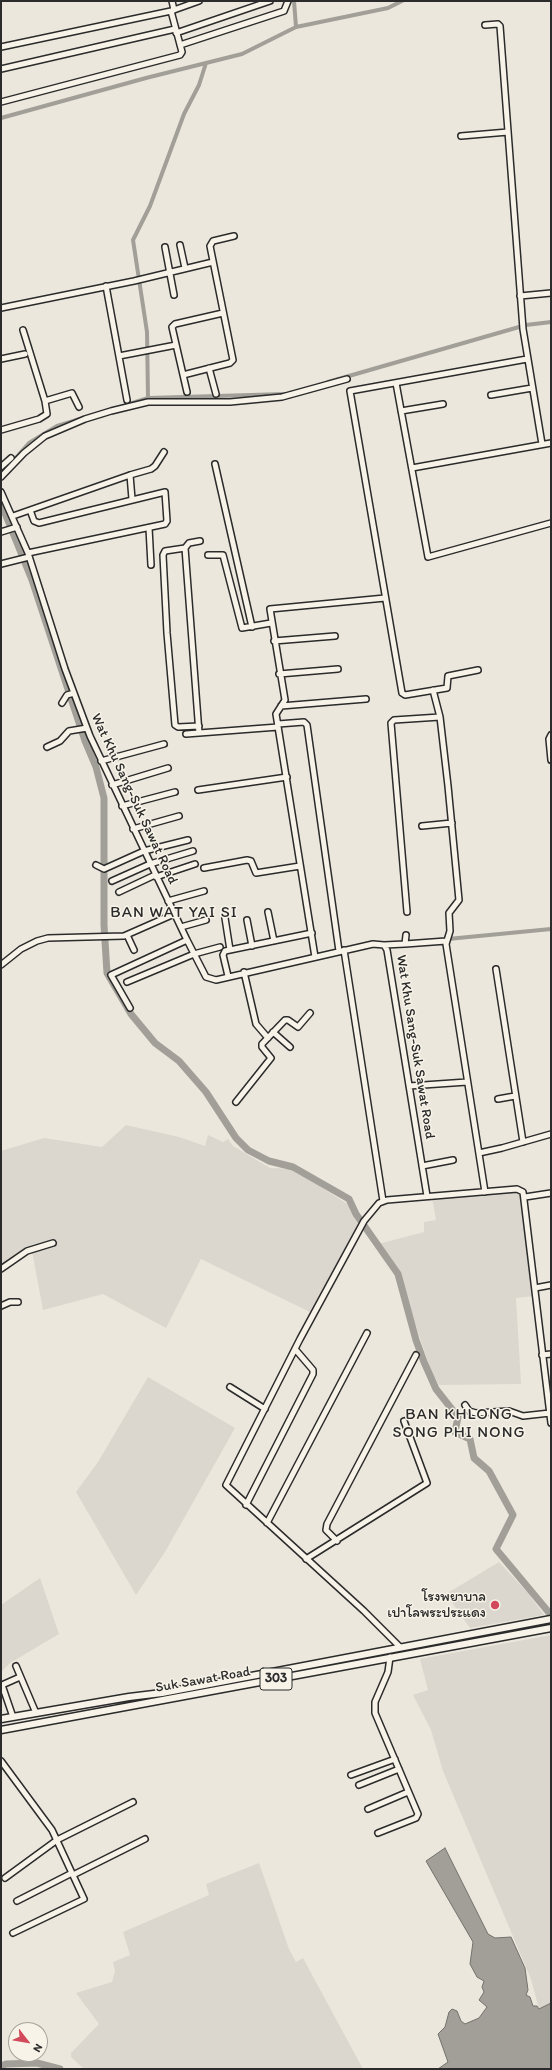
<!DOCTYPE html>
<meta charset="utf-8">
<style>
body{margin:0}
#map{position:relative;width:552px;height:2070px;overflow:hidden;background:#ebe7dd;font-family:Itim,sans-serif}
canvas{display:block}
.frame{position:absolute;inset:0;border:2px solid #2b2b2b;pointer-events:none}
.north{position:absolute;left:8px;top:2022px;width:40px;height:40px;box-sizing:border-box;background:#f7f3e8;border:1px solid #a5a39c;border-radius:50%;rotate:121deg;font-size:11px;font-weight:700;line-height:16px;text-align:center;color:#2b2b2b}
.north::after{content:'';display:block;margin:auto;width:14px;height:18px;background:#d1495b;clip-path:polygon(50% 0,100% 100%,50% 72%,0 100%)}
</style>
<div id="map">
<canvas width="552" height="2070"></canvas>
<div class="frame"></div>
<div class="north">N</div>
</div>
<script>
const ctx = document.querySelector('canvas').getContext('2d');
ctx.lineJoin = 'round';
function paint(path, color) { ctx.fillStyle = color; ctx.fill(path, 'evenodd'); }
const shape = rows => new Path2D(rows.map(r => 'M' + r).join(''));
function trace(path, color, width, dash) { ctx.strokeStyle = color; ctx.lineWidth = width; ctx.lineCap = dash ? 'butt' : 'round'; ctx.setLineDash(dash || []); ctx.stroke(path); }
function drawText(font, color, halo, rows, align = 'center') {
  ctx.font = font + ' Itim,"Playpen Sans Thai",sans-serif'; ctx.lineWidth = 3; ctx.setLineDash([]); ctx.textBaseline = 'middle'; ctx.strokeStyle = halo; ctx.fillStyle = color; for (const [text, x, y, turn = 0] of rows) {
    ctx.save(); ctx.translate(x, y); ctx.rotate((+turn || 0) * Math.PI / 180); ctx.textAlign = isNaN(turn) ? turn : align; if (halo) ctx.strokeText(text, 0, 0); ctx.fillText(text, 0, 0); ctx.restore();
  }
}
paint(shape([
 [126,1125,179,1137,205,1146,208,1135,223,1142,228,1139,233,1146,270,1168,293,1169,349,1205,358,1224,312,1313,201,1259,166,1328,103,1294,43,1310,32,1251,1,1271,1,1151,44,1138,102,1147],
 [519,1191,522,1196,534,1296,516,1298,521,1384,439,1385,432,1374,403,1287,392,1266,378,1244,424,1232,424,1222,436,1220,432,1197],
 [148,1377,235,1428,165,1552,136,1595,76,1492,98,1462],
 [499,1562,528,1593,544,1615,470,1628,446,1594],
 [40,1578,59,1634,10,1663,1,1672,1,1605],
 [551,1635,551,2003,539,2009,531,1979,443,1771,431,1730,413,1695,428,1690,420,1659],
 [259,1863,289,1949,296,1962,303,1958,363,2069,84,2069,71,2057,71,2053,99,2024,76,1993,112,1982,115,1971,113,1962,130,1955,123,1932,209,1895,206,1884]
]), '#dbd7ce');
const water = shape([
 [445,1848,488,1934,495,1938,511,1937,525,1968,528,1990,526,1995,530,1997,533,2006,537,2006,539,2009,551,2003,551,2069,438,2069,448,2062,438,2034,445,2027,449,2012,452,2009,457,2011,461,2021,465,2024,479,2018,487,2007,479,2000,484,1992,482,1987,484,1981,477,1977,470,1964,473,1942,426,1861,445,1848]
]);
paint(water, '#a29f98');
trace(water, '#72716c', 1);
trace(shape([
 [294,1,296,27],
 [1,118,146,78,242,54,296,27,388,8,402,1],
 [328,382,526,325,551,322],
 [148,398,147,332,133,240,150,206,184,114,199,85,206,63],
 [126,405,148,398,285,394],
 [14,460,29,443,57,426,80,419],
 [1,473,7,468],
 [448,939,551,929]
]), '#a29f98', 4);
trace(shape([
 [1,503,32,580,85,741,96,767,104,798,104,925,107,973,131,1014,155,1043,179,1061,206,1092,236,1138,248,1150,269,1161,293,1167,349,1199,356,1214,398,1274,416,1340,424,1362,436,1389,458,1417,455,1432,470,1439,474,1458,489,1471,513,1515,496,1549,551,1615],
 [1,2066,6,2064,37,2063,60,2069]
]), '#a29f98', 7);
const minor = shape([
 [172,1,174,10],
 [485,25,498,24,500,26,523,329,542,444],
 [176,33,270,1],
 [180,45,284,11,288,1],
 [1,47,171,11,199,1],
 [1,69,175,29],
 [1,102,180,55,182,52,171,11],
 [461,136,508,132],
 [180,245,185,268],
 [165,247,174,295],
 [106,286,127,400],
 [520,296,551,293],
 [1,308,134,281,213,262],
 [119,356,176,345],
 [1,359,25,354],
 [209,368,216,394],
 [183,375,230,363,233,360,210,246,213,241,234,236],
 [396,383,428,557,551,523],
 [187,392,172,327,175,324,223,313],
 [491,395,532,388],
 [45,401,72,393,79,407],
 [401,411,443,404],
 [1,430,39,419,47,414,45,401,23,330],
 [215,464,252,627],
 [1,467,11,458],
 [412,468,551,443],
 [130,475,132,499],
 [1,477,24,453,45,436,85,419,111,411,148,402,230,402,282,397,347,379],
 [1,492,28,553,65,669,90,736,187,940,206,977,216,980,373,944,384,945,387,950,427,1196],
 [13,516,130,475,151,469,155,466,164,452],
 [149,528,151,565],
 [1,532,17,527],
 [185,548,165,551,163,555,167,633,175,725,178,727,199,726],
 [28,553,165,524,167,521,165,492,39,523,34,521,30,510],
 [208,555,223,555,242,628,271,623],
 [1,564,29,557],
 [274,641,335,636],
 [478,670,448,676,447,688,405,695,402,693,350,391,527,359],
 [279,674,338,669],
 [433,690,440,717,448,786,459,900,449,913,450,931,446,944,485,1192],
 [62,703,67,695,74,693],
 [281,706,366,699],
 [278,724,304,722,307,725,339,951],
 [199,733,185,548,189,543,200,541],
 [186,734,278,727],
 [551,735,549,739,551,760],
 [47,747,60,741,69,731,87,728],
 [101,761,164,744],
 [112,785,168,768],
 [198,790,287,777],
 [122,806,175,792],
 [422,826,452,823],
 [133,829,179,816],
 [96,865,104,869,144,851,188,840],
 [204,868,247,860,251,861,256,873,300,866],
 [156,877,195,864],
 [112,881,150,864,193,851],
 [119,892,155,875],
 [168,901,204,891],
 [268,912,274,941],
 [407,912,391,723,394,720,440,717],
 [225,918,230,950],
 [247,920,252,946],
 [181,927,206,920],
 [127,935,134,950],
 [405,944,446,941],
 [384,945,405,944,406,935],
 [344,950,383,1201],
 [315,957,276,714,285,700,270,609,385,598],
 [1,965,21,949,37,941,48,938,124,936,174,914],
 [496,969,523,1142],
 [244,972,256,1024,268,1038],
 [228,976,223,955,225,951,312,933],
 [127,982,194,954,220,947],
 [130,1008,111,975,187,940],
 [273,1032,290,1047],
 [409,1086,467,1082],
 [498,1099,515,1096],
 [236,1102,271,1058,262,1047,262,1044,285,1020,288,1020,298,1027,310,1013],
 [479,1153,502,1148,551,1134],
 [422,1166,453,1160],
 [525,1197,551,1193],
 [1,1269,27,1251,53,1243],
 [535,1288,551,1285],
 [1,1306,10,1302,18,1302],
 [542,1355,551,1354],
 [230,1387,265,1409],
 [465,1405,469,1411,476,1413,509,1411,523,1416,550,1413],
 [246,1505,313,1374,313,1370,295,1349],
 [267,1523,367,1333],
 [337,1541,326,1530,327,1524,416,1355],
 [306,1559,427,1483,404,1421],
 [400,1647,364,1611,226,1485,300,1339,364,1221,379,1203,387,1200,517,1189,523,1192,551,1423],
 [16,1666,36,1713],
 [13,1717,2,1685,20,1677],
 [1,1761,52,1830,84,1899,13,1933],
 [351,1775,395,1759],
 [359,1785,399,1769],
 [368,1809,408,1792],
 [378,1833,416,1818,418,1814,375,1713,375,1702,388,1672,390,1657],
 [57,1840,133,1802],
 [73,1875,145,1839],
 [5,1878,57,1840],
 [17,1901,72,1873]
]);
const major = shape([
 [1,1719,129,1697,162,1693,551,1619],
 [1,1730,551,1628]
]);
trace(minor, '#2b2b2b', 8);
trace(major, '#2b2b2b', 9);
trace(minor, '#f7f3e8', 5);
trace(major, '#f7f3e8', 6);
for (const [x, y, r, color] of [
 [495,1605,5,"#d1495b"]
]) { const dot = new Path2D(); dot.arc(x, y, r, 0, 2 * Math.PI); ctx.fillStyle = color; ctx.fill(dot); trace(dot, '#f7f3e8', 1.5); }
for (const [x, y, w] of [
 [276,1679,32]
]) { const box = new Path2D(); box.roundRect(x - w / 2, y - 11, w, 22, 3); ctx.fillStyle = '#f7f3e8'; ctx.fill(box); trace(box, '#2b2b2b', 1); }
drawText('bold 13px', '#2b2b2b', null, [
 ["303",276,1679]
]);
drawText('14px', '#2b2b2b', '#f7f3e8', [
 ["Wat Khu Sang-Suk Sawat Road",134,799,65],
 ["Wat Khu Sang-Suk Sawat Road",415,1047,81],
 ["Suk Sawat Road",203,1680,-10]
]);
drawText('14px', '#2b2b2b', '#f7f3e8', [
 ["โรงพยาบาล",486,1597],
 ["เปาโลพระประแดง",486,1613]
], 'right');
ctx.letterSpacing = '1px';
drawText('16px', '#2b2b2b', '#f7f3e8', [
 ["BAN WAT YAI SI",174,913],
 ["BAN KHLONG",459,1415],
 ["SONG PHI NONG",459,1433]
]);
ctx.letterSpacing = '0px';
</script>
